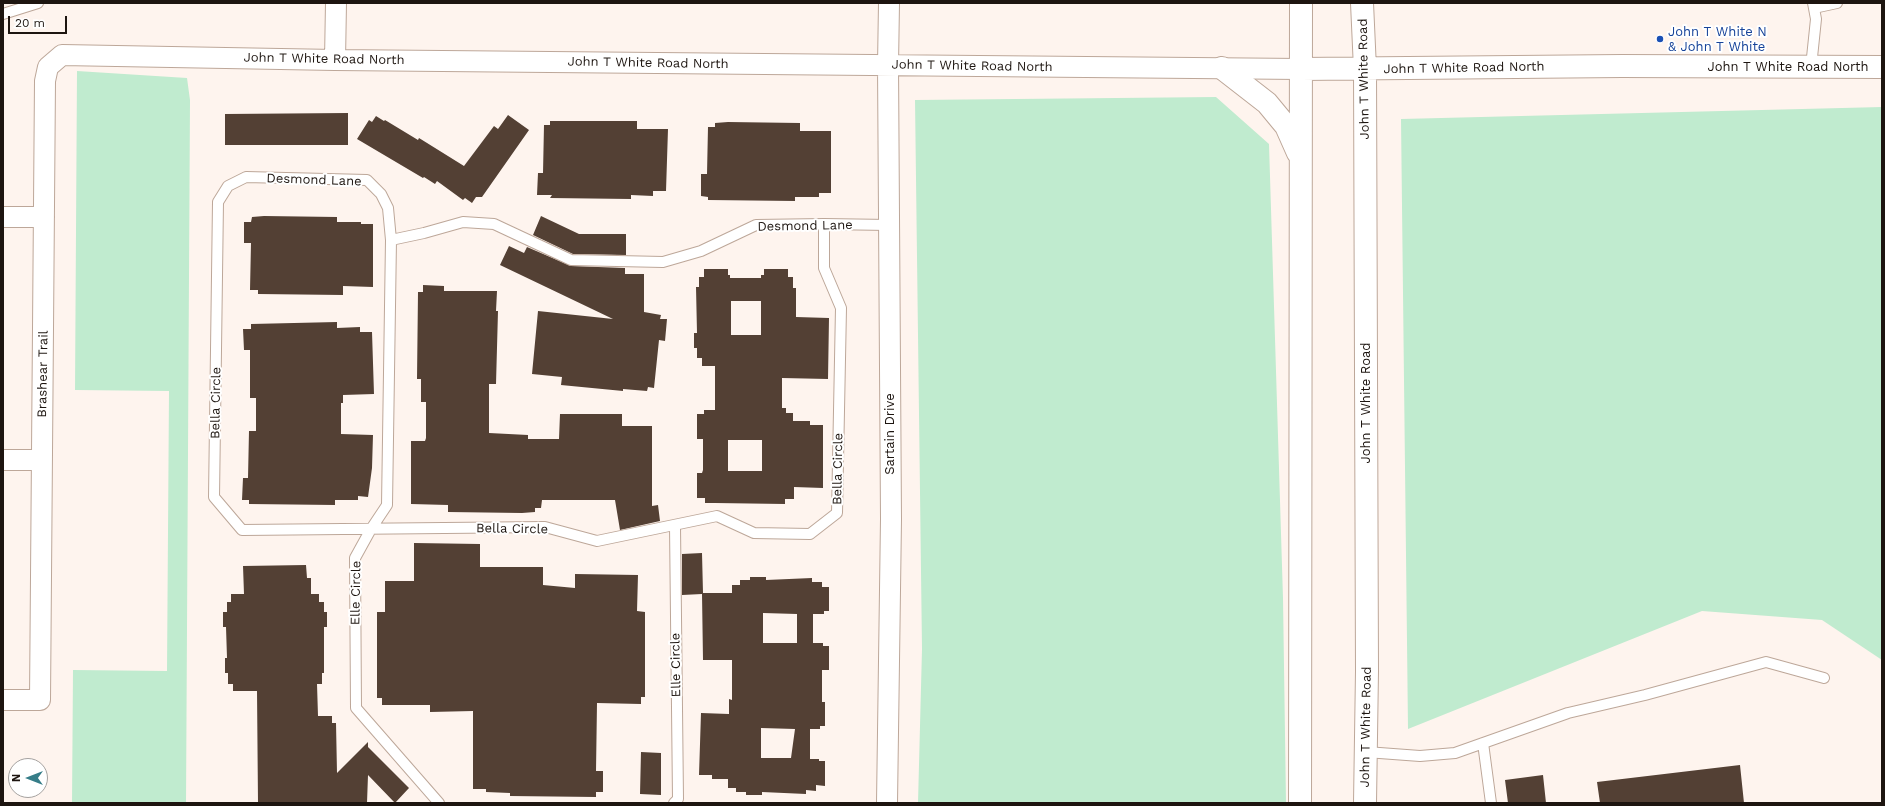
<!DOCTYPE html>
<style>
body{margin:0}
#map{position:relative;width:1885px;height:806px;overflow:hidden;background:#fef4ee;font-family:"Work Sans",sans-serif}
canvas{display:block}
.frame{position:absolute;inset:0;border:4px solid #1d1510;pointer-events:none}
.north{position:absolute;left:8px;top:758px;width:40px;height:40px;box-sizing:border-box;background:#fff;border:1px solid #a5a19f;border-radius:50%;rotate:270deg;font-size:11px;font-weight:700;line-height:16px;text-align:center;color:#1d1510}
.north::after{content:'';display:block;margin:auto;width:14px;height:18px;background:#367d88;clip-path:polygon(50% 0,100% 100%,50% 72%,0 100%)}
.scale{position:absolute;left:8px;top:16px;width:59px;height:18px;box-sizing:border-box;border:2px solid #1d1510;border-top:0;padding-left:5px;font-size:12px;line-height:14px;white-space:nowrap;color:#1d1510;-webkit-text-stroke:3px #fff;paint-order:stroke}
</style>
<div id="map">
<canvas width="1885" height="806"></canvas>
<div class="frame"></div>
<div class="north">N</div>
<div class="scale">20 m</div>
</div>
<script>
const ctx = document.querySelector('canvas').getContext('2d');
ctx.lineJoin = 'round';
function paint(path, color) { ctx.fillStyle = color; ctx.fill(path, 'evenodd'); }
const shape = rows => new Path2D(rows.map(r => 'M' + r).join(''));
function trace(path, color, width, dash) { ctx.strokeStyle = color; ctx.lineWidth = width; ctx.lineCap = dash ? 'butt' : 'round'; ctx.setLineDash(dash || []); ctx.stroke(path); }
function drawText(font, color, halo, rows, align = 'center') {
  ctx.font = font + ' "Work Sans",sans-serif'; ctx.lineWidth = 4; ctx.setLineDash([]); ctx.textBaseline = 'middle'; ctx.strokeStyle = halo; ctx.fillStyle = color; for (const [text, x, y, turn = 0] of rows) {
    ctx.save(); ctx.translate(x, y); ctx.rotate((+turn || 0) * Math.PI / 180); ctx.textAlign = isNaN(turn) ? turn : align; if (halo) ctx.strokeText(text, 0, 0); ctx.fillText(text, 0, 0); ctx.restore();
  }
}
paint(shape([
 [77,71,187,78,190,100,186,803,72,803,73,670,167,671,169,391,75,390],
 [1216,97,1269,144,1283,598,1286,803,918,803,922,649,915,100],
 [1882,107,1882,660,1822,620,1702,611,1408,729,1401,119]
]), '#c0ebcf');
paint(shape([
 [348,113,348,145,225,145,225,114],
 [508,115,529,130,482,197,476,197,472,203,465,198,463,200,437,181,435,184,424,177,423,178,357,139,369,120,372,122,376,116,384,121,385,120,418,140,419,138,464,166,494,126,498,129],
 [550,121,637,121,637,129,668,129,666,191,653,191,653,196,631,195,631,199,550,198,552,195,537,195,538,173,543,173,544,125,550,125],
 [728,122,800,123,800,131,831,131,831,193,819,193,819,197,795,197,795,201,708,200,708,197,701,196,701,174,707,174,708,127,715,127,715,123],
 [264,216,337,217,337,222,361,222,361,224,373,224,373,287,343,286,343,295,258,294,258,290,250,290,251,243,244,243,244,222,251,222,252,217],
 [541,216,579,234,626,234,626,255,573,254,533,235],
 [509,246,524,253,527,247,571,266,625,268,625,274,644,274,644,312,661,315,660,319,667,319,665,341,659,340,654,388,648,387,647,391,623,389,623,391,561,385,562,377,532,374,538,311,613,319,500,265],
 [704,269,728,269,728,275,730,275,730,278,761,278,761,275,764,275,764,269,788,269,788,277,793,277,793,288,796,288,796,317,829,318,828,379,782,378,782,408,786,408,786,413,793,413,793,421,810,421,810,425,823,425,823,488,794,487,794,499,785,499,785,504,715,503,705,503,705,498,697,498,697,473,702,473,703,470,703,439,697,439,697,414,704,414,704,410,715,410,715,366,702,366,702,358,697,358,697,348,694,348,694,333,697,333,696,287,699,287,699,277,704,277],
 [731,301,761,301,761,335,731,335],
 [728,440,762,440,762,471,728,471],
 [423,285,444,286,444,291,497,291,496,311,498,311,496,384,489,384,489,433,528,435,528,439,559,439,560,414,622,414,622,426,652,426,652,506,658,505,660,521,620,530,615,500,542,500,541,508,535,508,535,512,522,513,448,512,448,505,411,504,411,441,425,441,426,438,426,402,421,402,421,379,417,379,418,292,423,292],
 [337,322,337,328,360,327,360,332,372,332,374,394,343,395,343,403,341,403,341,434,373,435,372,468,368,497,358,496,358,500,335,500,335,505,249,504,249,500,242,500,243,478,248,478,249,431,256,431,256,398,250,398,250,350,244,350,243,329,251,329,251,324],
 [414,543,480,544,480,567,543,567,543,585,575,588,575,574,638,575,637,611,645,612,645,697,641,697,641,704,597,703,596,771,603,771,603,792,596,792,596,797,510,796,510,793,486,792,486,789,473,789,473,711,430,712,430,705,382,705,382,698,377,698,377,612,385,612,385,581,414,581],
 [702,553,703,593,732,593,732,585,740,585,740,580,750,580,750,577,766,577,766,580,812,578,812,582,822,582,822,587,829,587,829,611,824,611,824,614,813,614,813,643,823,643,823,646,829,646,829,670,822,670,822,702,825,702,825,726,820,726,820,729,810,729,810,759,819,759,819,761,825,761,825,786,816,785,816,791,806,790,806,794,762,792,762,795,746,795,746,792,736,792,736,788,728,788,728,779,712,779,712,775,699,775,701,713,729,714,729,699,732,700,732,660,703,660,702,594,682,595,682,554],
 [763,613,797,614,797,643,763,643],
 [761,728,795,729,791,758,761,758],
 [306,565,307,578,311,578,311,594,319,594,319,602,324,602,324,612,327,612,327,627,324,627,324,673,322,673,322,684,317,684,318,716,332,716,332,723,336,723,337,773,368,742,368,747,409,788,395,803,368,775,367,803,258,803,257,691,233,691,233,684,228,684,228,673,225,673,225,658,227,658,226,627,223,627,223,612,227,612,227,602,231,602,231,594,244,594,243,566],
 [641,752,661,753,661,795,640,794],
 [1740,765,1744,803,1600,803,1597,782],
 [1543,775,1546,803,1508,803,1505,780]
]), '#534034');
const lane = shape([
 [1814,8,1837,3],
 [3,14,38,3],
 [1811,67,1816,19,1813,3],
 [824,224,824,268,841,308,837,513,810,534,754,533,717,516,597,541,545,527,242,530,214,497,218,202,228,186,246,177,367,180,381,194,388,208,391,240,424,233,463,222,494,224,571,260,663,262,701,251,756,225,824,224,889,225],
 [391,240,387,505,371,529,355,558,356,708,439,803],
 [1483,743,1491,803],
 [1366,752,1420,756,1455,753,1568,713,1645,695,1766,662,1824,678],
 [674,803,678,799,675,526]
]);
const street = shape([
 [335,60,336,3],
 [3,217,44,217],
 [3,460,42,460],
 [3,700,40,700,45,81,48,67,62,55,335,60,1301,69],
 [887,803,891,519,888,65,889,3]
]);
const secondary = shape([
 [1362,3,1365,69,1367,671,1365,803],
 [1222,68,1267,103,1286,126,1298,153],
 [1301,69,1622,66,1882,67],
 [1300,803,1301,3]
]);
trace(lane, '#bda799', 12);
trace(street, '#bda799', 22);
trace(secondary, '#bda799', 24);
trace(lane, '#fff', 10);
trace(street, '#fff', 20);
trace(secondary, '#fff', 22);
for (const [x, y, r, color] of [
 [1660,39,4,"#1a4fb4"]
]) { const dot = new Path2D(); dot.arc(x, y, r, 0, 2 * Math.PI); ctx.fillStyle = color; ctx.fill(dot); trace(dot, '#fff', 1.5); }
drawText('13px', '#164399', '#fff', [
 ["John T White N",1668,32],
 ["& John T White",1668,47]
], 'left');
drawText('13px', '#1d1510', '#fff', [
 ["John T White Road North",324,59,1],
 ["John T White Road North",648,63,1],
 ["John T White Road North",972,66,1],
 ["John T White Road North",1788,67],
 ["John T White Road North",1464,68,-1],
 ["John T White Road",1364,79,-91],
 ["Desmond Lane",314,180,2],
 ["Desmond Lane",805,226,-1],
 ["Brashear Trail",43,374,-89],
 ["Bella Circle",216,403,-89],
 ["John T White Road",1366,403,-90],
 ["Sartain Drive",890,434,-90],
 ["Bella Circle",838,469,-89],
 ["Bella Circle",512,529,1],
 ["Elle Circle",356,593,-89],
 ["Elle Circle",676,665,-91],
 ["John T White Road",1366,727,-89]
]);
</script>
